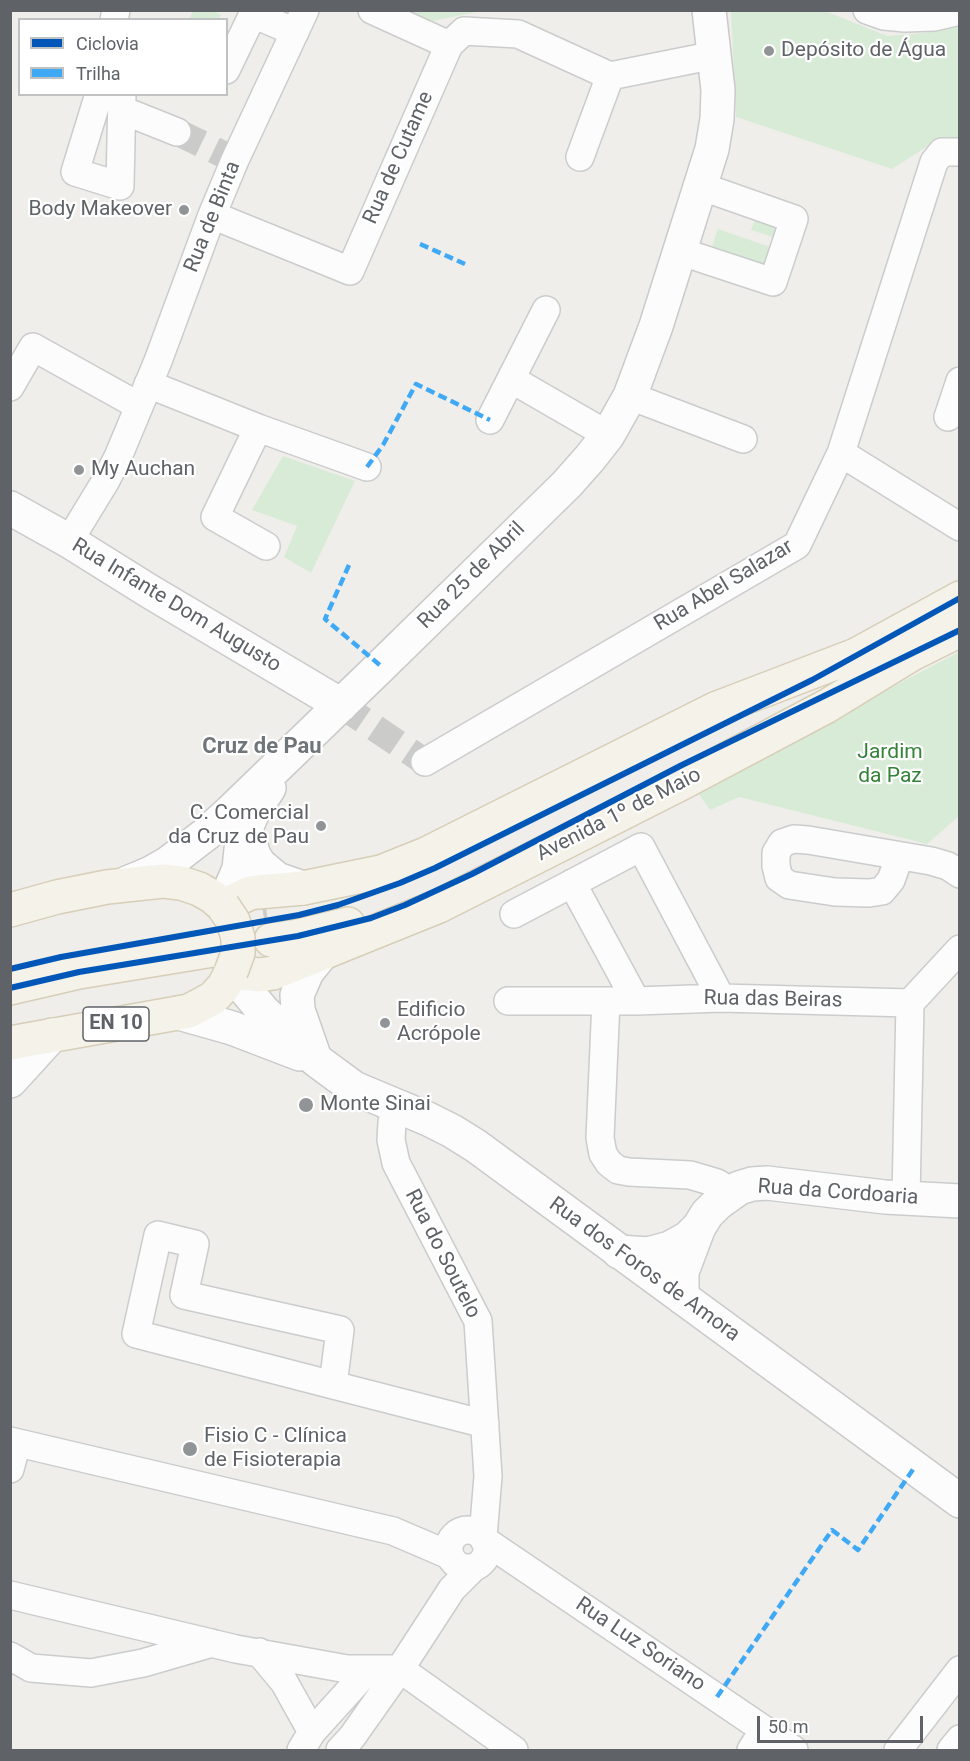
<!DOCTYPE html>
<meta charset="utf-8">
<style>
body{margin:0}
#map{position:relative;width:970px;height:1761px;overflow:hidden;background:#efeeea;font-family:Roboto,sans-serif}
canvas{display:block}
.frame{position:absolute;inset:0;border:12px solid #5f6368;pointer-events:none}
.legend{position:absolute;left:18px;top:18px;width:210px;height:78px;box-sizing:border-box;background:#fff;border:2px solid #bfc1c3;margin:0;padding:8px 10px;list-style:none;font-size:18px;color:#5f6368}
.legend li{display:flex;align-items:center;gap:12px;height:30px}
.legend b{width:30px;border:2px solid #bfc1c3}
.scale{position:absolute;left:757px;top:1716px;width:166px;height:27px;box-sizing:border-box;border:3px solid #5f6368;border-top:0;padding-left:8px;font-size:18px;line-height:21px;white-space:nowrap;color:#5f6368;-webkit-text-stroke:4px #fff;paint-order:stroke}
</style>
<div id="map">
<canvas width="970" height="1761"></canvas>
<div class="frame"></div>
<ul class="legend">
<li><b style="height:8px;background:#0057b8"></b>Ciclovia</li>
<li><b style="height:8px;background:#3fa9f5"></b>Trilha</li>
</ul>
<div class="scale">50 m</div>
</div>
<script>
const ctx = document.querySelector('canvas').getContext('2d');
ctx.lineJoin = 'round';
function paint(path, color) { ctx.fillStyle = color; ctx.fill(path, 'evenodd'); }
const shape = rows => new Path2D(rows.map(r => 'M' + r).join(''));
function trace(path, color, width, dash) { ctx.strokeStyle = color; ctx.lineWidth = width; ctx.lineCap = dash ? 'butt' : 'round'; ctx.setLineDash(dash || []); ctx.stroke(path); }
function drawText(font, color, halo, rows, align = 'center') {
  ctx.font = font + ' Roboto,sans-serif'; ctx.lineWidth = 4.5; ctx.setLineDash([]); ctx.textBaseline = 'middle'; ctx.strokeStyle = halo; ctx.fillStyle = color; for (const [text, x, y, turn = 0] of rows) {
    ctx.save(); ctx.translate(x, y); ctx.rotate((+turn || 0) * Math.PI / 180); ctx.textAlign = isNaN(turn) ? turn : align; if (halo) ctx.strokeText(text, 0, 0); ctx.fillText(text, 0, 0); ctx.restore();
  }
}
paint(shape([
 [193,11,213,11,221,15,219,19,189,19],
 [401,11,481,11,433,21,412,16],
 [731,11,825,11,887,36,925,33,959,23,959,140,934,142,892,169,736,117],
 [757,214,778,221,773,237,751,230],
 [718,229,770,247,764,264,712,246],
 [283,456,355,481,311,573,284,557,297,526,252,510],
 [959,652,959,816,927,844,739,797,710,810,696,790]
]), '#d8ebd6');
trace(shape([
 [177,132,235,160],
 [341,705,425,762]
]), '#cbcbca', 27, [27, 14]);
trace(shape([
 [216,929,268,921]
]), '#cbcbca', 33, [33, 16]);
const minor = shape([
 [372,10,449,45,464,31,518,34,610,76,715,55],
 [867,10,884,16,905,18,934,17,960,11],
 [114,20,116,10],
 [226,70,253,14,295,32],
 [99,94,75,172,120,186,122,94],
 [122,110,177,132],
 [580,157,610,76],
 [212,215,350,271,449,45],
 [679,251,773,282,794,219,700,186],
 [511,379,608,435],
 [148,384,258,428,367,467],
 [10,387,33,347,139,406],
 [630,396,743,439],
 [948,417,960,381],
 [490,420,546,310],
 [258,428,215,517,266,546],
 [841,453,960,527],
 [69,541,105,482,118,457,158,361,212,215,235,160,305,10],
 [425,762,797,545,841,453,934,162,942,152,960,152],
 [896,855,895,869,891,880,882,891,869,893,835,892,789,885,779,878,776,866,776,853,782,843,794,839,808,840,896,855,931,861,948,866,960,874],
 [572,883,636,1001],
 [514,914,641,847,721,998],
 [508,1001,636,1001,721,998,910,1003],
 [606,1001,600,1138,603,1154,609,1163,618,1170,629,1172,690,1175,717,1183,733,1193],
 [397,1107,392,1122,391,1140,396,1163,478,1321,488,1476,483,1537],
 [906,1198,910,1003,960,949],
 [333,1385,340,1330,184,1295,195,1244,158,1235,136,1334,333,1385,485,1424],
 [10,1441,393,1531,449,1555],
 [10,1469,17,1443],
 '449 1549a19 19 0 1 1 38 0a19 19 0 1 1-38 0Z',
 [484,1540,794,1750],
 [10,1595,236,1649,347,1669,400,1669,514,1750],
 [259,1652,284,1682,312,1732],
 [10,1656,31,1668,91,1673,143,1663,212,1643],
 [301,1750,312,1732,369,1669],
 [340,1750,352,1737,400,1669,452,1589,474,1567],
 [751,1750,764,1730],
 [898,1750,960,1670],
 [951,1750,960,1739]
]);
const tertiary = shape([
 [10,1081,52,1035],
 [619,1252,648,1254,670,1248,688,1238,699,1227],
 [682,1297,682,1272,699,1227,707,1214,718,1203,739,1188,752,1184,767,1183,885,1197,960,1201]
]);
const secondary = shape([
 [10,508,69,541,149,591,341,705],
 [246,828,254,856,260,865,277,879,303,888],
 [127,883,151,873,167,864,206,834,230,812,381,666,567,484,590,458,608,435,630,396,656,326,712,149,717,119,718,90,709,10],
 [223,906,239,869,242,840,246,828,254,810,269,788],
 [231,972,263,1011,316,1060,354,1088,428,1119,452,1131,476,1146,960,1501],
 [179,1013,232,1028,300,1054],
 [314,1056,298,1010,297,995,307,972,323,952]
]);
const primary = shape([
 [10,910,57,897,107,887,163,881,181,883,199,889,213,897,223,906,250,893,258,892,303,888,381,872,426,854,715,709,856,655,960,598],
 [271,940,298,936,348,924],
 [10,988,79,972,219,949],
 [10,1043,189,1011,213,998,224,986,231,972,259,975,273,973,439,906,680,784,827,706,912,654,960,630]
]);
trace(minor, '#cbcccc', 30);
trace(tertiary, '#cbcccc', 36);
trace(secondary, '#cacacb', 36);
trace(primary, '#d7ceb8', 36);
trace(minor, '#fdfcfc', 27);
trace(tertiary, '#fdfcfc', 33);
trace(secondary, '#fdfcfc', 33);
trace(primary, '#f4f2e9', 33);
const primaryBridge = shape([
 [223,906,233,921,238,938,238,953,231,972]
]);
trace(primaryBridge, '#d7ceb8', 36, []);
trace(primaryBridge, '#f4f2e9', 33);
trace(shape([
 [420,244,465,264],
 [367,467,383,445,416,384,490,420],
 [349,565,325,619,381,666],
 [717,1697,832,1530,858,1550,914,1468]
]), '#3fa9f5', 4.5, [9, 4.5]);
trace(shape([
 [10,969,61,957,299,915,338,905,400,883,435,868,812,680,960,598],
 [10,988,79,972,298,936,371,918,405,905,472,874,682,765,960,630]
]), '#0057b8', 6);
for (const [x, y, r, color] of [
 [769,51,6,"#919496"],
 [184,210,6,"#919496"],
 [79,470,6,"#919496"],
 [321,826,6,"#919496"],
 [385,1023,6,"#919496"],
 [306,1105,8,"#919496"],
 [190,1449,8,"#919496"]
]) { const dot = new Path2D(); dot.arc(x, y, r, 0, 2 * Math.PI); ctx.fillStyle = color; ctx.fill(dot); trace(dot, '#fff', 2); }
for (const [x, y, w] of [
 [116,1024,66]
]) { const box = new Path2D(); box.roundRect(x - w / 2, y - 17, w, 34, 4.5); ctx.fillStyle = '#fff'; ctx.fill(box); trace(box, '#5f6368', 1.5); }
drawText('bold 20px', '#5f6368', null, [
 ["EN 10",116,1024]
]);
drawText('21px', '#5f6368', '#fff', [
 ["Depósito de Água",781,51],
 ["Body Makeover",172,210,"right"],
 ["My Auchan",91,470],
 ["C. Comercial",309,814,"right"],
 ["da Cruz de Pau",309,838,"right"],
 ["Edificio",397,1011],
 ["Acrópole",397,1035],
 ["Monte Sinai",320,1105],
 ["Fisio C - Clínica",204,1437],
 ["de Fisioterapia",204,1461]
], 'left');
drawText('21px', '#5f6368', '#fff', [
 ["Rua de Cutame",399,158,-66],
 ["Rua de Binta",213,217,-68],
 ["Rua 25 de Abril",472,576,-45],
 ["Rua Abel Salazar",724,586,-31],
 ["Rua Infante Dom Augusto",176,606,31],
 ["Avenida 1º de Maio",619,815,-27],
 ["Rua das Beiras",773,1000,1],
 ["Rua da Cordoaria",838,1193,4],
 ["Rua do Soutelo",442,1254,63],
 ["Rua dos Foros de Amora",644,1270,36],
 ["Rua Luz Soriano",640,1645,34]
]);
drawText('21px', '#348238', '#fff', [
 ["Jardim",890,753],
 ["da Paz",890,777]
]);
drawText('bold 22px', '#70757a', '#fff', [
 ["Cruz de Pau",262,747]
]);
</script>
